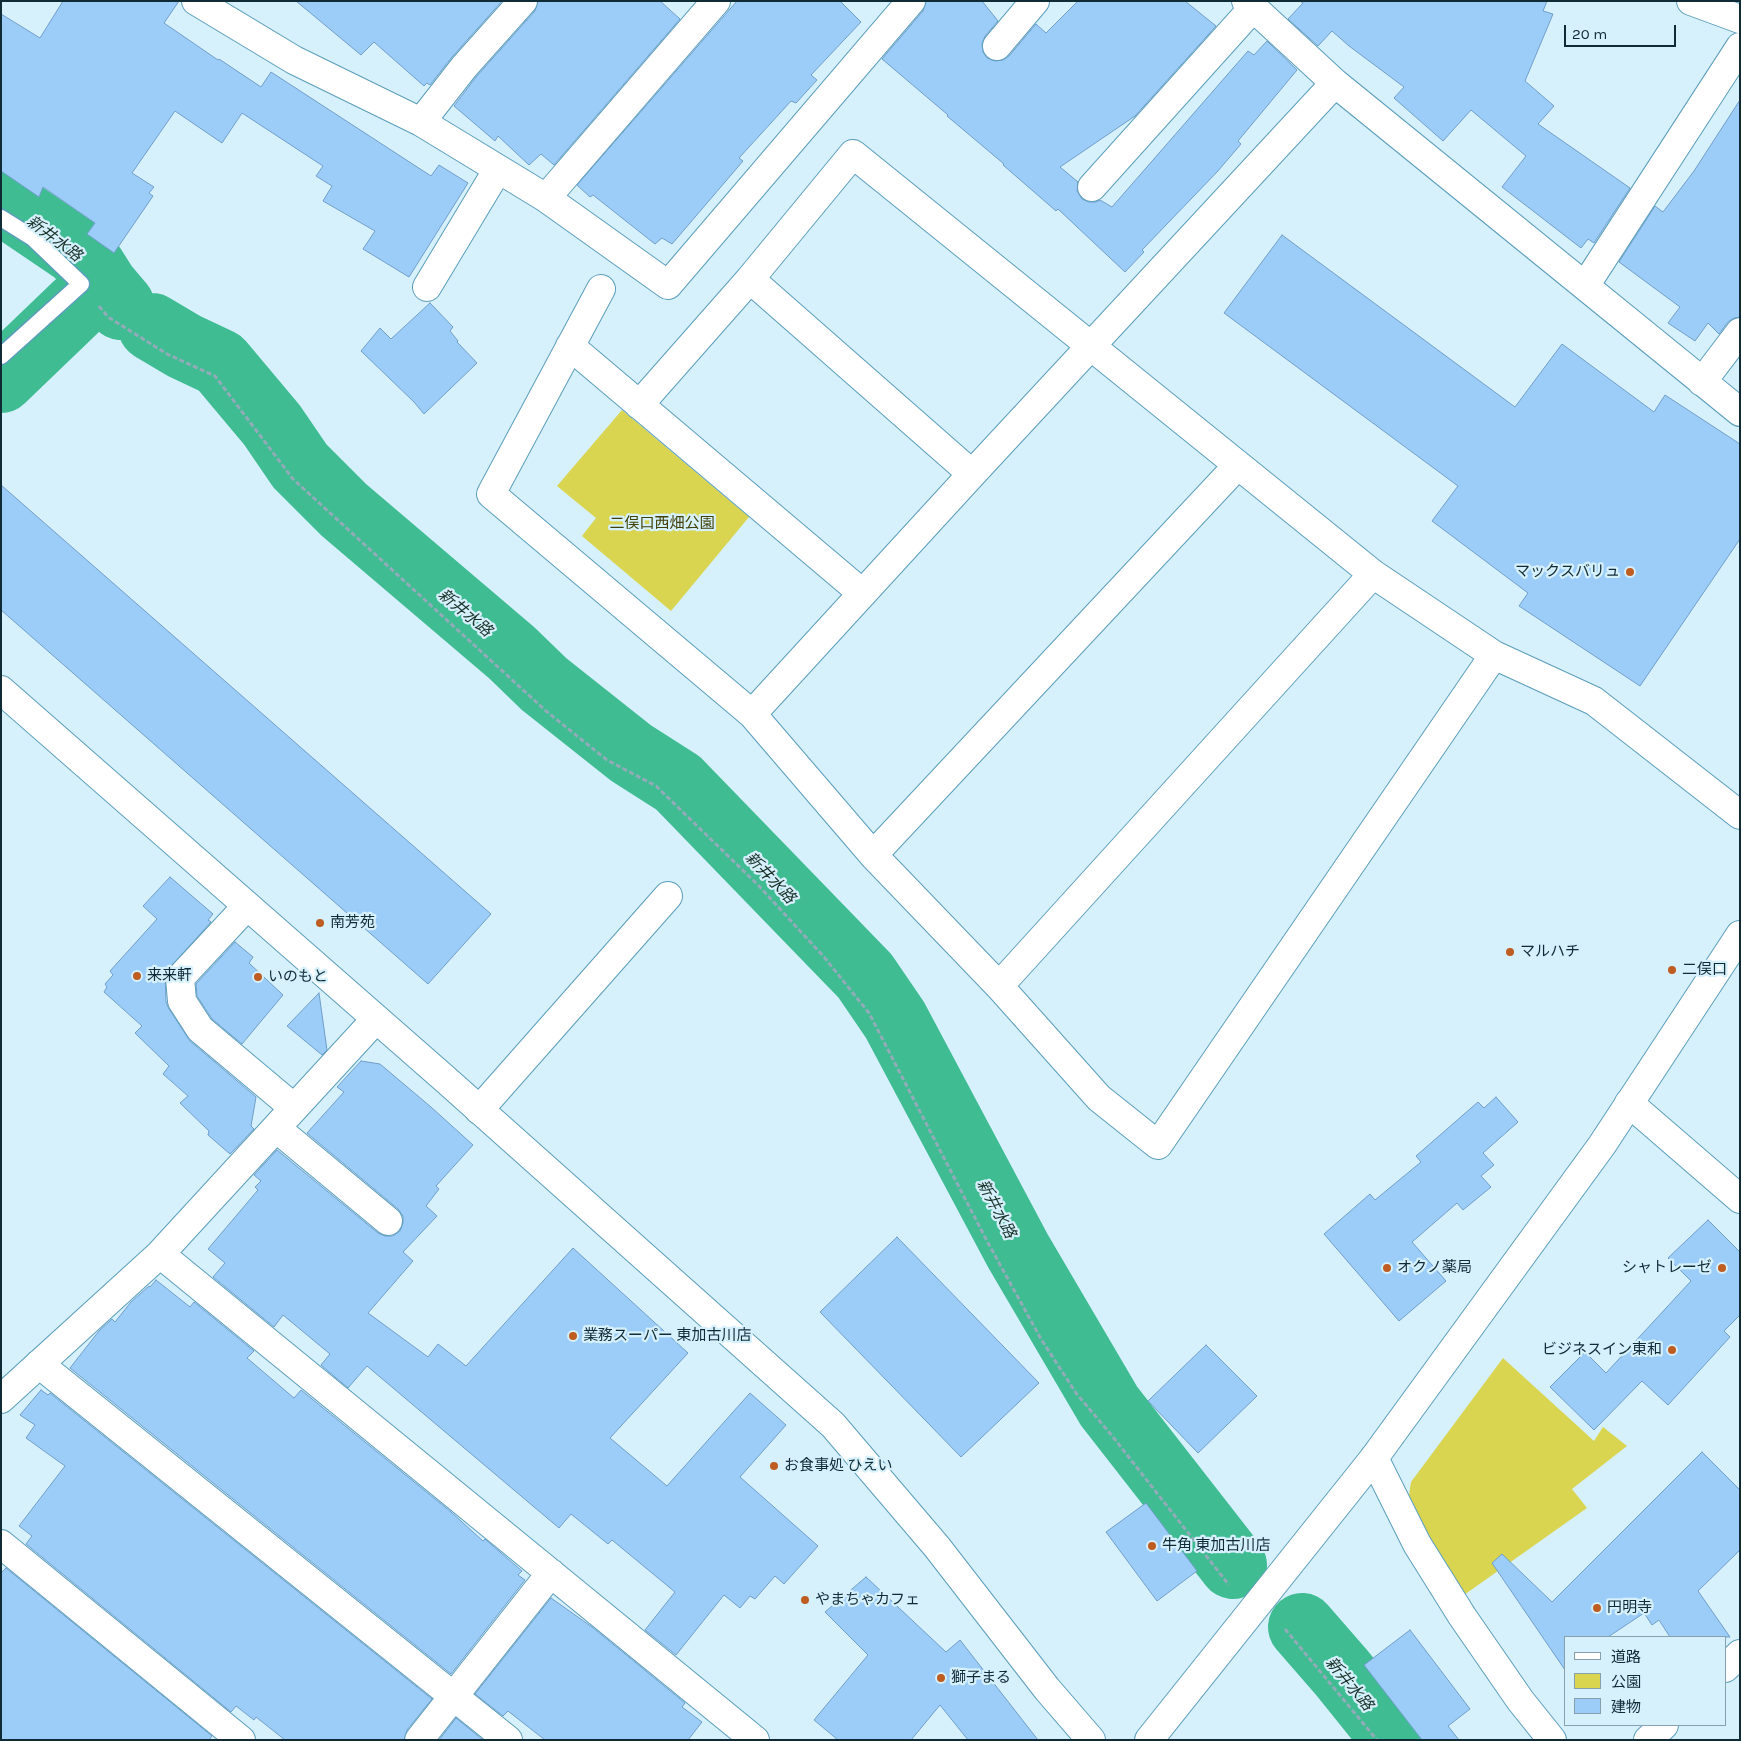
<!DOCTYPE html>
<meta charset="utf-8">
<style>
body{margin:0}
#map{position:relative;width:1741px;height:1741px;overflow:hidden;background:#d6f0fc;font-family:Karla,"Noto Sans JP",sans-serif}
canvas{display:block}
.frame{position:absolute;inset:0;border:2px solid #0e2b36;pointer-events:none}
.legend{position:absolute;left:1564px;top:1636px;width:162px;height:90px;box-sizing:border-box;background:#d6f0fc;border:1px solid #86a1ad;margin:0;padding:6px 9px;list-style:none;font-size:15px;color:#0e2b36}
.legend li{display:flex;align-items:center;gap:10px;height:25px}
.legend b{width:25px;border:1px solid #86a1ad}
.scale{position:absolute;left:1564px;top:25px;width:112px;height:22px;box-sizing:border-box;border:2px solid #0e2b36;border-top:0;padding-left:6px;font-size:15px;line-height:18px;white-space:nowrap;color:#0e2b36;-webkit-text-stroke:4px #d6f0fc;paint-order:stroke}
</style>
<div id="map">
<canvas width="1741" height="1741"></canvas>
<div class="frame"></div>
<ul class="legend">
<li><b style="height:6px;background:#fff"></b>道路</li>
<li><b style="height:14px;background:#dad551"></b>公園</li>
<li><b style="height:14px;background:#9cccf8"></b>建物</li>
</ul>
<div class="scale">20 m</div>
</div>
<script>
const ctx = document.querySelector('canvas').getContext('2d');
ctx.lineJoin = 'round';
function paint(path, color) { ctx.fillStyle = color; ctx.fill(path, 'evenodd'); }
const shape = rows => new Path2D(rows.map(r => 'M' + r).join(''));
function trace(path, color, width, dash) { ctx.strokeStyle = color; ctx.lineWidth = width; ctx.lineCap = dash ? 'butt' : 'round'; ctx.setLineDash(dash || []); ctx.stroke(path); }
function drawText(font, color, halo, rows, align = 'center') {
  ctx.font = font + ' Karla,"Noto Sans JP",sans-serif'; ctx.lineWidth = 4.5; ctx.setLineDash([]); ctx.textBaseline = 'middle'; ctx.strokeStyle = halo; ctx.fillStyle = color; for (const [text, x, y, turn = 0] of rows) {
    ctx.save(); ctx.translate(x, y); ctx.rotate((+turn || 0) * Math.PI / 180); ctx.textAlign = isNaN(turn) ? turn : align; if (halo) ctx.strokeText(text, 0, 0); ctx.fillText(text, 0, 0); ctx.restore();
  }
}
paint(shape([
 [622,410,749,517,671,611,582,536,596,518,557,486],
 [1503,1358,1594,1441,1603,1427,1627,1446,1572,1489,1587,1508,1464,1595,1438,1555,1409,1495,1411,1482]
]), '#dad551');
trace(shape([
 [1,200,76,251,92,267,104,286,121,306],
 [152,327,184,346,220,363,272,425,300,466,344,510,512,653,544,684,631,753,678,783,865,976,895,1020,1018,1251,1109,1406,1233,1565],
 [1,379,78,305],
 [1302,1627,1342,1673,1396,1740]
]), '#40bc93', 68);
const building = shape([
 [63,1,179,1,164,23,218,60,219,59,261,87,271,72,431,176,439,165,468,183,409,277,363,249,375,231,323,201,332,186,316,176,323,166,242,113,222,143,175,111,132,173,154,187,149,193,153,196,114,253,87,234,95,223,43,187,39,197,1,171,1,14,40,38,63,1],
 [296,1,502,1,452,57,430,85,427,83,424,86,374,42,361,55,296,1],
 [538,1,660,1,680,19,554,165,541,154,529,165,498,136,495,141,454,106,476,77,535,11,538,1],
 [737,1,840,1,861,22,811,75,817,80,796,103,791,101,739,158,743,161,672,244,662,238,655,244,593,195,590,197,577,185,737,1],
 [926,1,982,1,998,21,985,36,982,44,983,52,987,58,995,61,1003,60,1009,56,1036,24,1046,33,1078,1,1185,1,1216,26,1135,116,1060,167,1078,182,1077,191,1082,199,1089,202,1096,202,1100,200,1112,207,1248,51,1254,55,1267,41,1297,70,1238,141,1241,144,1217,172,1142,250,1144,252,1125,272,1058,209,1056,211,1003,165,1004,164,947,116,948,115,882,59,923,11,926,1],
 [1300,1,1547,1,1543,11,1553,14,1525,81,1554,106,1538,124,1630,188,1594,243,1588,239,1581,248,1502,187,1526,156,1471,110,1443,141,1394,98,1404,87,1349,46,1332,31,1318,46,1288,19,1303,3,1300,1],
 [1740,100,1740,317,1734,318,1728,322,1719,334,1708,323,1695,341,1668,323,1680,307,1619,262,1655,206,1663,212,1694,171,1740,100],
 [1282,235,1515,407,1562,344,1654,412,1665,395,1740,444,1740,539,1640,686,1519,606,1528,593,1432,521,1458,486,1224,313,1282,235],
 [430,303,453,327,450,331,458,341,457,342,477,363,424,414,414,402,361,351,380,328,391,339,430,303],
 [1,485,491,914,428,984,1,610,1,485],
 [170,877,213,914,208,920,211,922,165,973,166,1002,169,1009,190,1041,256,1097,251,1126,254,1129,230,1154,208,1135,209,1131,180,1103,188,1096,163,1074,169,1066,135,1033,142,1026,104,992,107,987,105,984,113,975,110,971,157,919,143,906,170,877],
 [235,942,253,957,249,963,283,995,242,1044,212,1019,197,996,196,984,235,942],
 [319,993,327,1050,322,1055,287,1026,319,993],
 [361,1061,380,1064,431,1107,473,1145,436,1186,439,1189,426,1206,437,1216,403,1252,413,1261,368,1313,428,1357,438,1344,466,1366,573,1248,688,1353,610,1438,667,1486,750,1393,786,1425,740,1477,818,1546,784,1584,775,1576,755,1599,750,1596,740,1608,724,1595,676,1655,645,1630,675,1592,612,1540,608,1544,571,1514,559,1528,367,1366,348,1388,321,1365,330,1354,283,1315,274,1327,213,1277,225,1263,208,1249,258,1190,255,1187,261,1181,254,1175,277,1150,378,1233,385,1236,393,1236,400,1231,403,1223,403,1216,398,1209,307,1133,344,1092,337,1087,361,1061],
 [1496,1097,1518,1122,1483,1153,1494,1165,1481,1176,1491,1187,1463,1210,1457,1203,1412,1242,1446,1281,1399,1321,1324,1234,1370,1194,1375,1200,1421,1162,1416,1156,1478,1102,1484,1108,1496,1097],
 [1708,1220,1740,1252,1740,1315,1724,1331,1730,1337,1668,1405,1642,1381,1594,1430,1550,1387,1585,1352,1606,1373,1691,1281,1668,1258,1708,1220],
 [897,1237,1039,1383,961,1457,820,1312,897,1237],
 [156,1280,190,1307,194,1302,254,1351,247,1358,294,1398,301,1390,451,1512,483,1541,485,1539,493,1546,522,1571,518,1575,525,1580,451,1674,70,1368,99,1331,112,1319,115,1322,131,1302,149,1286,150,1287,156,1280],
 [1206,1345,1257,1396,1198,1453,1148,1401,1206,1345],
 [41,1390,48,1395,50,1393,432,1699,407,1730,404,1740,285,1740,256,1717,254,1720,236,1706,231,1712,26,1544,32,1536,19,1526,65,1466,26,1438,35,1425,20,1415,41,1390],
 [1702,1452,1740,1490,1740,1550,1698,1591,1730,1637,1670,1637,1659,1620,1652,1625,1644,1613,1608,1637,1565,1637,1565,1670,1492,1563,1502,1554,1552,1602,1702,1452],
 [1146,1503,1197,1571,1157,1601,1106,1532,1146,1503],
 [6,1568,212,1736,209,1740,1,1740,1,1573,6,1568],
 [866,1577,946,1652,960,1640,1038,1740,968,1740,940,1705,911,1740,838,1740,814,1720,868,1655,825,1612,866,1577],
 [551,1598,592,1627,685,1703,682,1707,702,1722,688,1740,545,1740,508,1711,503,1716,475,1694,551,1598],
 [1410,1630,1470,1709,1448,1726,1459,1740,1422,1740,1364,1665,1410,1630],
 [456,1718,483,1740,439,1740,456,1718]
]);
paint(building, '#9cccf8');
trace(building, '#709ec9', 1);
const service = shape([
 [1,218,33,238,81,284,1,356]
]);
const minor = shape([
 [196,1,294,60,421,122,546,198,668,285,911,1],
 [1246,1,1335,83,1740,412],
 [1691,1,1740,19],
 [997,46,1035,1],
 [421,122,464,67,523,1],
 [1092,187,1253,8],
 [546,198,716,1],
 [750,279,972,474],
 [1585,286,1740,47],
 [427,287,498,169],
 [601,289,491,494,752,714,873,855,999,986,1099,1098,1158,1145,1494,655,1594,701,1740,815],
 [570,346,862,593],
 [1702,382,1740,332],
 [639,405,750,279,853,154,1373,574,1494,655],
 [752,714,972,474,1335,83],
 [873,855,1238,465],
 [247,906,180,978,182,1001,200,1029,294,1108],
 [999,986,1373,574],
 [1629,1103,1740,1199],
 [479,1110,668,896],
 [276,1128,388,1221],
 [160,1254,755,1740],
 [39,1364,508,1740],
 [1,1399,160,1254,376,1019],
 [1374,1458,1417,1544,1462,1616,1520,1700,1552,1740],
 [1,1544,241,1740],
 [1725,1668,1740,1654],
 [419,1740,551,1573],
 [1648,1740,1664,1725]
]);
const tertiary = shape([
 [1,690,445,1079,833,1425,937,1547,1047,1689,1091,1740],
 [1149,1740,1374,1458,1602,1145,1740,935]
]);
trace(service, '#5b9ebb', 19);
trace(minor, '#5b9ebb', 30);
trace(tertiary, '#5b9ebb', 30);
trace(shape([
 [99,306,108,317,167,354,215,376,293,479,546,711,607,760,656,786,758,885,824,957,869,1013,987,1241,1041,1339,1076,1393,1113,1437,1229,1585],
 [1285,1629,1377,1740]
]), '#91acb8', 3, [5, 2.5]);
trace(service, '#fff', 16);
trace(minor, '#fff', 28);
trace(tertiary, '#fff', 28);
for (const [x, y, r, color] of [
 [1630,572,5,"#be5c21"],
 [320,923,5,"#be5c21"],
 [1510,952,5,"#be5c21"],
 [1672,970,5,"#be5c21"],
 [137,976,5,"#be5c21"],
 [258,977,5,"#be5c21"],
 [1387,1268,5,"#be5c21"],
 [1722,1268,5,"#be5c21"],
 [573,1336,5,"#be5c21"],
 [1672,1350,5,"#be5c21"],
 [774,1466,5,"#be5c21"],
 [1152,1546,5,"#be5c21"],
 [805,1600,5,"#be5c21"],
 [1597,1608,5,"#be5c21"],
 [941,1678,5,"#be5c21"]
]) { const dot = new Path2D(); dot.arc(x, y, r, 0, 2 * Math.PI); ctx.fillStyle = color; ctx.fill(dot); trace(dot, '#d6f0fc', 2); }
drawText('15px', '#424004', '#d6f0fc', [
 ["二俣口西畑公園",662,524]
]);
drawText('15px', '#0e2b36', '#d6f0fc', [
 ["マックスバリュ",1620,572,"right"],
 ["南芳苑",330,923],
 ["マルハチ",1520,952],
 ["二俣口",1682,970],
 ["来来軒",147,976],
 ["いのもと",268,977],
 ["オクノ薬局",1397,1268],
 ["シャトレーゼ",1712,1268,"right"],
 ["業務スーパー 東加古川店",583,1336],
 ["ビジネスイン東和",1662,1350,"right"],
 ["お食事処 ひえい",784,1466],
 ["牛角 東加古川店",1162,1546],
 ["やまちゃカフェ",815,1600],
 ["円明寺",1607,1608],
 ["獅子まる",951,1678]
], 'left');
drawText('italic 16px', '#193329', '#d6f0fc', [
 ["新井水路",54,239,37],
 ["新井水路",465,613,40],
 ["新井水路",770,878,46],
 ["新井水路",996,1209,62],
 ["新井水路",1349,1684,50]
]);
</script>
